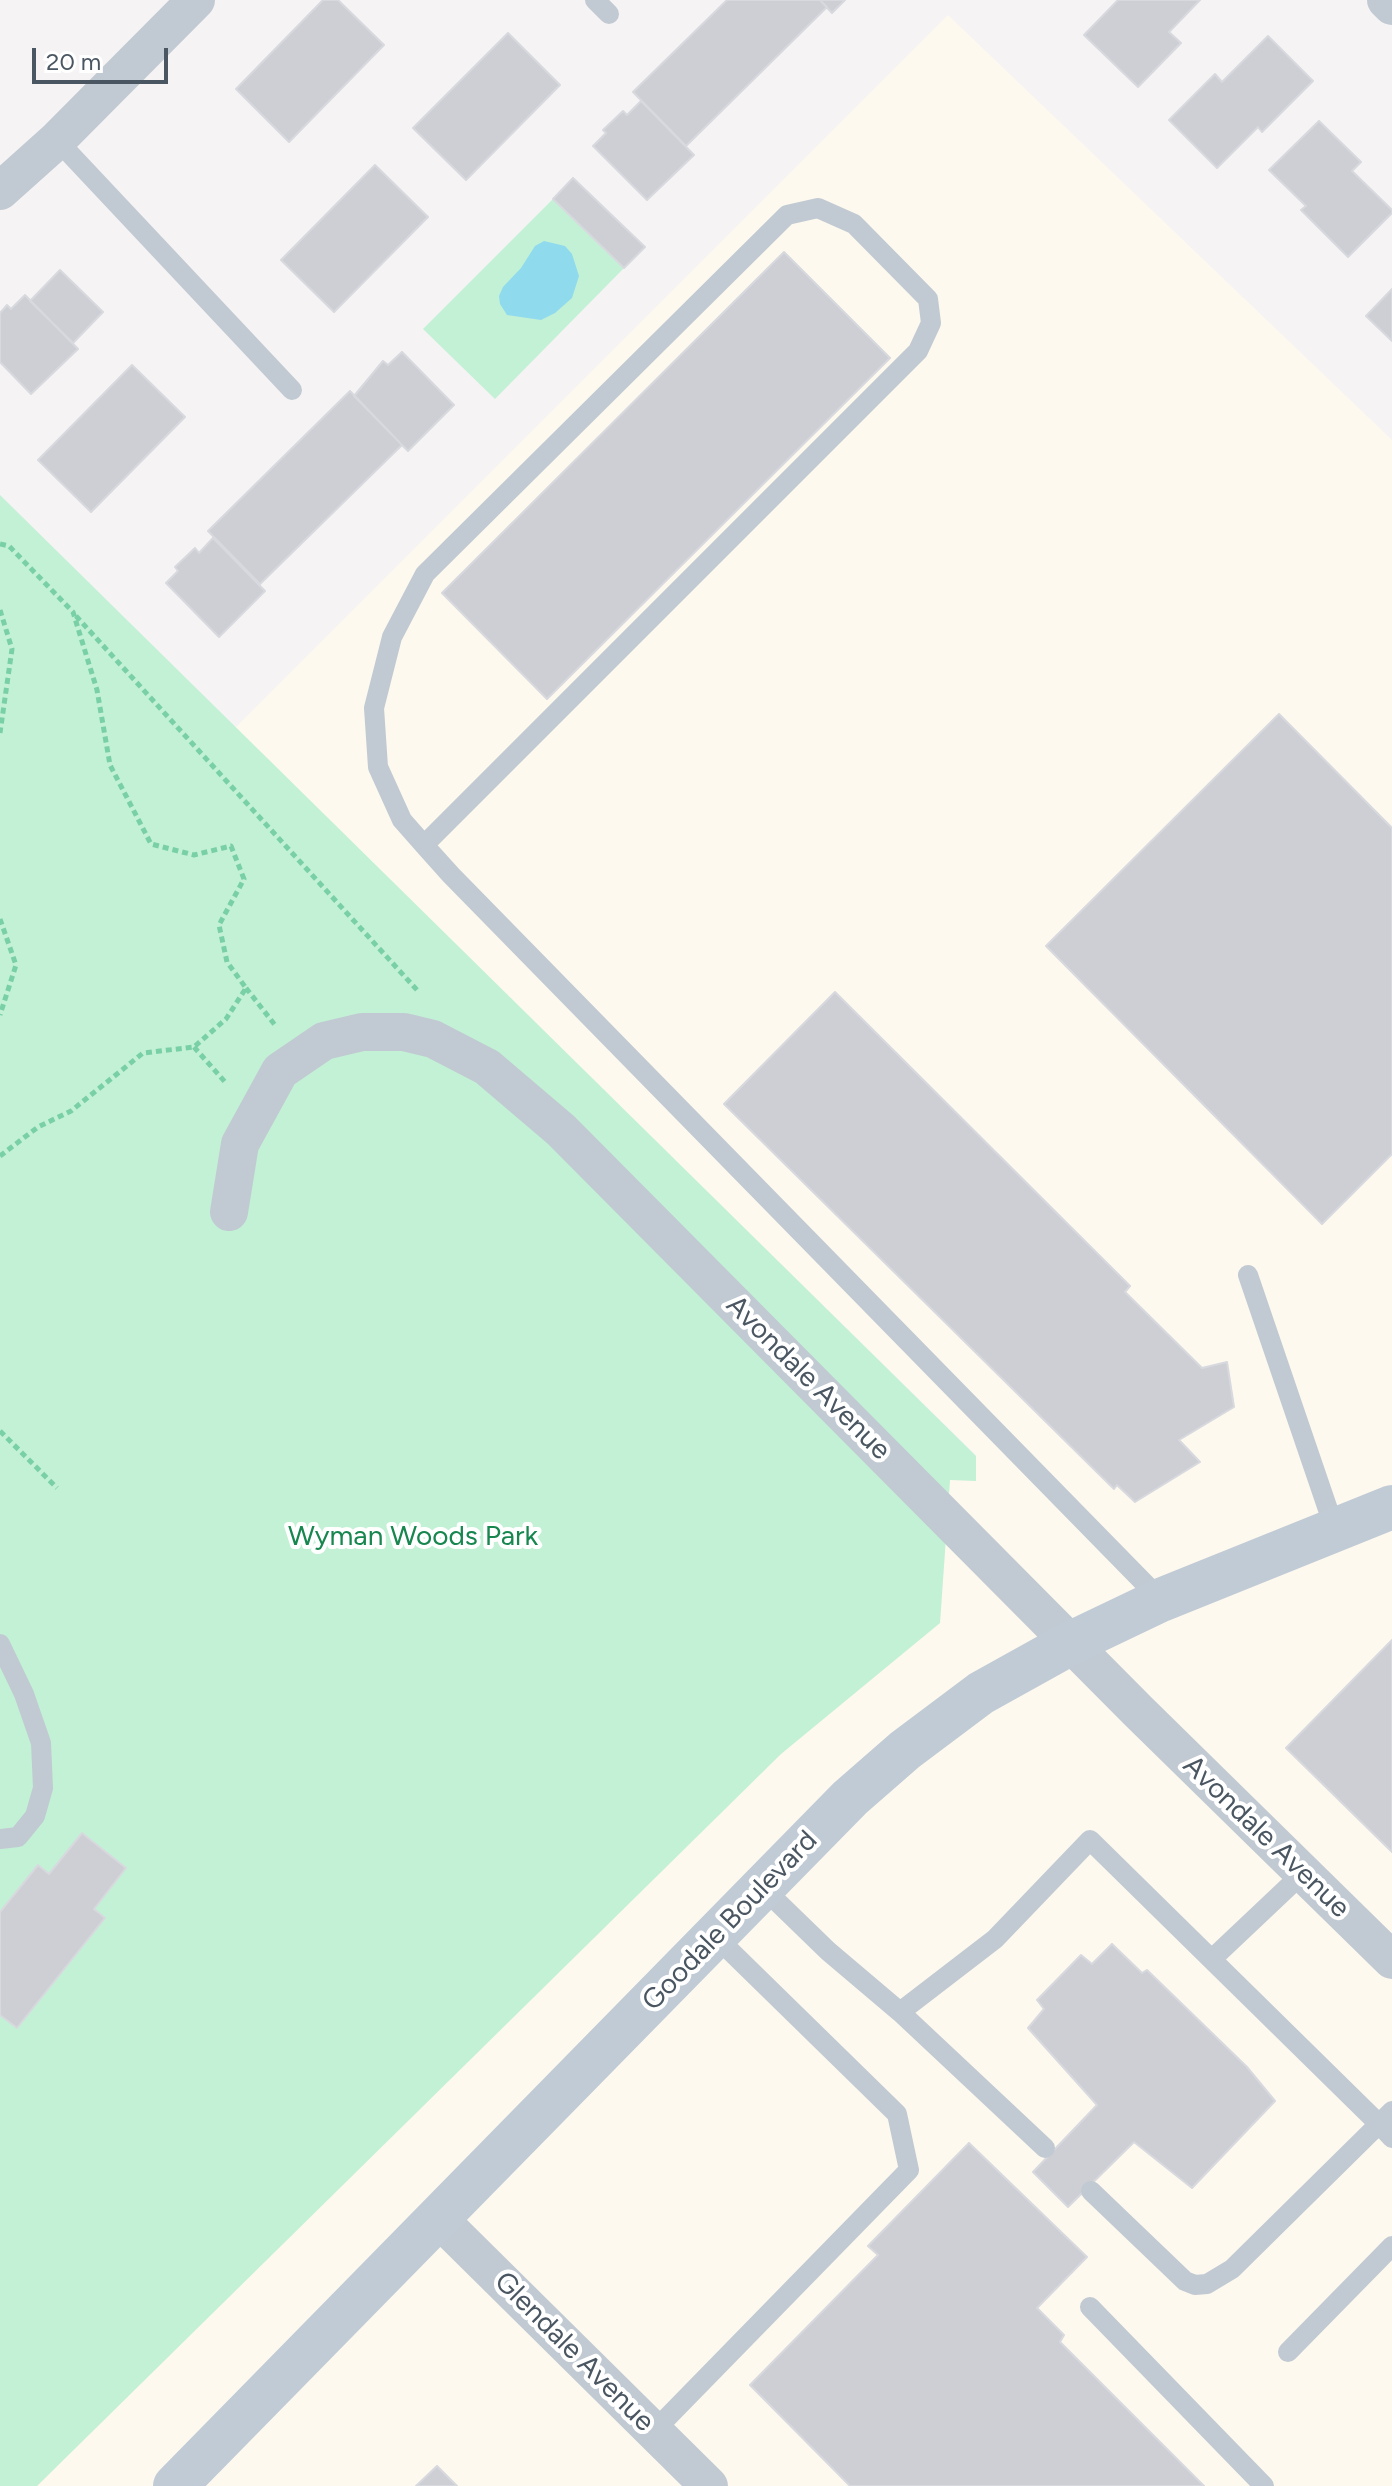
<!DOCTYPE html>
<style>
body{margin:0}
#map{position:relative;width:1392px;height:2486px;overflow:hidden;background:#f5f3f3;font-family:Figtree,sans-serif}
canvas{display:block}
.scale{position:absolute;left:32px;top:48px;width:136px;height:36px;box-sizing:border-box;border:4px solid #4a5661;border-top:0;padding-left:10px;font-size:24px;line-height:28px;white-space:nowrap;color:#4a5661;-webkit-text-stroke:6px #fff;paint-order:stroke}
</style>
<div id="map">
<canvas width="1392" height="2486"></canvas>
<div class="scale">20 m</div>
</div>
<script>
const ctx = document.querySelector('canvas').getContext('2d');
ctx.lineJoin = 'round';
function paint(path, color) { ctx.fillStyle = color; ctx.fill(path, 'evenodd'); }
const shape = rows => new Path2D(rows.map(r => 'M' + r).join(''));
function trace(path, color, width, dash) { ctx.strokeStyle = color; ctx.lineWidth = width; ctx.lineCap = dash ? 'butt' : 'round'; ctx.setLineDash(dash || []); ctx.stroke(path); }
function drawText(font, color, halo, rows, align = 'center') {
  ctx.font = font + ' Figtree,sans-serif'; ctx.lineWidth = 8; ctx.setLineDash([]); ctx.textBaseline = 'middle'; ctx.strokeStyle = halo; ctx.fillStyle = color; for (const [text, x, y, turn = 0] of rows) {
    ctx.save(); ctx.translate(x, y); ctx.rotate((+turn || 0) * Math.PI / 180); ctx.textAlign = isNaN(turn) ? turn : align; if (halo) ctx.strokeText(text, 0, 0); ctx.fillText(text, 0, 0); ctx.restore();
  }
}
paint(shape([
 [948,15,1392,440,1392,2486,37,2486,781,1754,940,1623,950,1479,976,1455,235,728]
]), '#fdf9ef');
paint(shape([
 [553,199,624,268,495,399,423,329],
 [0,495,976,1456,976,1481,950,1480,940,1623,781,1754,37,2486,0,2486]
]), '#c3f1d5');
paint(shape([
 [544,241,565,246,572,254,579,276,572,298,555,313,541,320,507,315,500,304,499,296,503,287,521,268,535,246]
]), '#90daee');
const building = shape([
 [323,0,338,0,384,45,289,142,236,89,323,0],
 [727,0,820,0,827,7,686,146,633,92,727,0],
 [820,0,845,0,832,13,820,0],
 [1118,0,1200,0,1169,32,1181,43,1138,87,1084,35,1118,0],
 [508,33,560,85,466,180,413,128,508,33],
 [1268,36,1313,81,1262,132,1258,127,1217,168,1169,120,1215,74,1222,82,1268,36],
 [641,101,694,155,647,200,593,146,606,133,603,130,623,111,627,115,641,101],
 [1319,121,1361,162,1352,171,1392,210,1392,213,1348,257,1301,210,1306,206,1269,170,1319,121],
 [375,165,428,217,334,312,281,260,375,165],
 [573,178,645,247,624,268,553,199,573,178],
 [784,252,890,358,547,699,442,593,784,252],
 [60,270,103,312,73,343,30,301,60,270],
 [1392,289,1392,341,1366,316,1392,289],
 [25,295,78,349,31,394,0,362,0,313,7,305,11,309,25,295],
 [402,352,454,405,408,451,354,396,383,361,388,365,402,352],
 [132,365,185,417,91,512,38,460,132,365],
 [350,391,402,445,260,584,208,531,350,391],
 [213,538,265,591,219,637,166,583,178,571,175,567,195,548,199,553,213,538],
 [1279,714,1392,828,1392,1154,1322,1224,1046,946,1279,714],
 [835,992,1130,1286,1125,1292,1202,1368,1227,1362,1234,1407,1179,1440,1200,1462,1135,1502,1117,1485,1114,1489,724,1104,835,992],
 [1392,1640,1392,1852,1286,1748,1392,1640],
 [82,1833,126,1868,94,1909,105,1918,17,2028,0,2015,0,1912,38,1865,49,1874,82,1833],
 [1112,1944,1142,1973,1147,1970,1247,2067,1275,2101,1192,2188,1134,2142,1068,2207,1033,2172,1097,2105,1028,2028,1044,2009,1037,2000,1081,1955,1092,1964,1112,1944],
 [969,2143,1087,2257,1037,2308,1064,2335,1060,2342,1204,2486,850,2486,750,2385,878,2255,868,2246,969,2143],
 [437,2466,457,2486,416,2486,437,2466]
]);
paint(building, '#cdcfd5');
trace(building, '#d7d9de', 2);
trace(shape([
 [0,544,9,546,73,612,97,690,110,765,151,844,194,855,231,846,244,879,219,925,227,962,246,988,226,1019,194,1047,143,1053,71,1111,38,1127,0,1156],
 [0,610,12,649,0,733],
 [76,616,417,990],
 [0,919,16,965,0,1015],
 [246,988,275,1025],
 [194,1047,225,1082],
 [0,1431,57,1488]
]), '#7ad0a6', 5, [6, 4]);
trace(shape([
 [595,0,609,14],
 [57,140,292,390],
 [424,845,918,351,931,323,928,299,854,224,818,208,787,215,425,574,392,637,374,708,378,767,402,820,424,845,451,875,1161,1600],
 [1248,1275,1335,1530],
 [0,1644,24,1694,41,1743,43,1788,35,1816,18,1837,0,1839],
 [762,1887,828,1951,900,2012,1045,2148],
 [1212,1959,1303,1873],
 [900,2012,995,1939,1090,1840,1379,2124,1392,2111],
 [1091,2191,1185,2281,1195,2285,1207,2284,1232,2269,1379,2124,1392,2138],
 [1090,2307,1264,2486],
 [1288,2352,1392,2246],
 [654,2431,909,2170,897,2114,715,1936]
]), '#c1cad2', 20);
trace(shape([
 [1386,0,1392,6],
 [0,191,57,140,196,0],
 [229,1212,240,1144,280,1071,324,1041,362,1032,404,1032,433,1039,487,1067,561,1130,1138,1711,1392,1960],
 [438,2218,709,2486]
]), '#c1cad2', 38);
trace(shape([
 [175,2486,850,1798,905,1750,981,1693,1071,1643,1161,1600,1392,1507]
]), '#c1cbd6', 44);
drawText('28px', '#4a5661', '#fff', [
 ["Avondale Avenue",808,1378,45],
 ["Avondale Avenue",1266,1837,44],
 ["Goodale Boulevard",730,1921,-46],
 ["Glendale Avenue",574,2352,45]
]);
drawText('28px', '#17864f', '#fff', [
 ["Wyman Woods Park",413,1537]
]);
</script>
